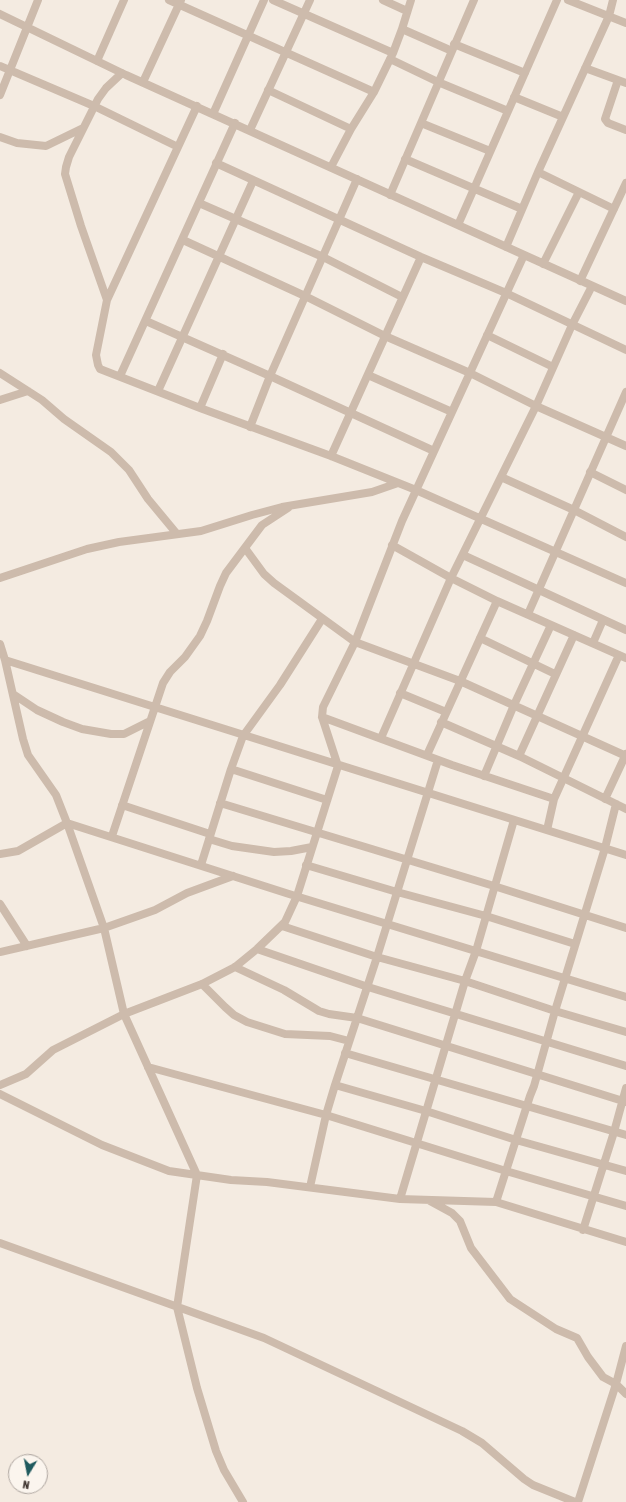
<!DOCTYPE html>
<style>
body{margin:0}
#map{position:relative;width:626px;height:1502px;overflow:hidden;background:#f4ebe1;font-family:"Asap Condensed",sans-serif}
canvas{display:block}
.north{position:absolute;left:8px;top:1454px;width:40px;height:40px;box-sizing:border-box;background:#fbf5ee;border:1px solid #aea6a0;border-radius:50%;rotate:190deg;font-size:11px;font-weight:700;line-height:16px;text-align:center;color:#3b302b}
.north::after{content:'';display:block;margin:auto;width:14px;height:18px;background:#1f5a5e;clip-path:polygon(50% 0,100% 100%,50% 72%,0 100%)}
</style>
<div id="map">
<canvas width="626" height="1502"></canvas>
<div class="north">N</div>
</div>
<script>
const ctx = document.querySelector('canvas').getContext('2d');
ctx.lineJoin = 'round';
const shape = rows => new Path2D(rows.map(r => 'M' + r).join(''));
function trace(path, color, width, dash) { ctx.strokeStyle = color; ctx.lineWidth = width; ctx.lineCap = dash ? 'butt' : 'round'; ctx.setLineDash(dash || []); ctx.stroke(path); }
trace(shape([
 [169,0,374,92],
 [273,0,393,53],
 [383,0,407,11],
 [568,0,626,23],
 [0,14,126,75,626,301],
 [402,29,452,51],
 [454,44,525,73],
 [390,59,438,82,508,111],
 [97,61,124,0],
 [0,66,94,106,178,147],
 [585,68,626,83],
 [618,80,605,119,608,123,626,130],
 [143,82,181,0],
 [268,90,351,129],
 [0,95,38,0],
 [514,97,563,117],
 [197,106,107,300,96,355,98,365,100,369,200,408,331,456,416,490,626,583],
 [213,114,264,0],
 [421,123,490,151],
 [250,130,310,0],
 [0,137,17,143,46,146,83,128],
 [405,159,522,209],
 [216,163,421,257,506,293,626,350],
 [331,167,351,129,374,92,393,53,402,29,411,0],
 [538,172,614,209],
 [390,195,474,0],
 [199,203,323,257,402,297],
 [458,225,557,0],
 [183,240,305,296,385,336,470,373,536,406,626,446],
 [506,247,538,172,609,16,613,0],
 [543,264,579,192],
 [580,281,626,183],
 [107,300,81,226,65,174,66,167,69,157,98,99,106,88,122,73],
 [146,321,270,376,434,451],
 [487,335,553,367],
 [0,373,42,400,64,419,111,452,129,470,148,499,177,534],
 [368,375,452,412],
 [120,376,235,123],
 [158,391,253,181],
 [0,400,28,391],
 [200,408,223,354],
 [250,427,270,376,357,179],
 [331,456,421,257],
 [590,472,626,490],
 [501,477,574,510,626,537],
 [392,545,451,578,497,601,626,658],
 [245,548,264,574,274,583,355,642,460,681,626,756],
 [463,555,626,630],
 [0,578,87,549,119,542,201,531,252,515,282,507,372,492,398,483],
 [528,614,626,392],
 [480,638,555,674],
 [593,643,603,620],
 [0,644,5,660,23,739,28,755,56,795,67,823,104,928,124,1014,197,1175,177,1307,197,1388,216,1451,224,1470,243,1502],
 [5,660,626,855],
 [400,693,446,712],
 [13,694,37,710,63,722,82,729,111,734,124,734,150,721],
 [322,717,452,765,554,799],
 [441,722,519,756,626,809],
 [381,738,451,578,536,406,572,325,592,286],
 [427,755,497,601],
 [519,756,574,635],
 [231,769,327,800],
 [484,776,514,705,551,625],
 [605,799,626,754],
 [220,803,494,886,626,928],
 [122,805,210,834],
 [547,830,554,799,619,655],
 [112,836,163,683,170,672,185,657,200,636,207,621,220,586,226,573,262,525,288,508],
 [209,839,232,846,274,852,291,851,312,847],
 [0,854,18,851,67,823,289,894,626,997],
 [201,865,231,769,243,736,280,685,322,619],
 [306,865,397,892,486,916,575,944],
 [0,904,27,946],
 [282,926,377,957,465,981,555,1011,626,1032],
 [257,949,368,987,626,1066],
 [0,952,104,928,155,910,187,893,233,876],
 [235,967,284,990,319,1011,329,1014,357,1018,626,1102],
 [202,984,225,1007,234,1015,247,1022,285,1034,330,1036,349,1041],
 [345,1053,626,1135],
 [148,1067,326,1115,506,1171,626,1206],
 [0,1085,26,1074,53,1050,124,1014,202,984,235,967,257,949,285,922,297,896,338,766,322,717,323,707,355,642,402,521,524,255],
 [335,1085,426,1111,516,1140,626,1171],
 [0,1094,102,1145,169,1171,231,1180,267,1182,400,1199,496,1202,626,1242],
 [310,1187,326,1115,335,1085,377,957,438,760],
 [400,1199,465,981,476,951,514,820],
 [430,1201,452,1213,460,1221,471,1248,510,1299,556,1329,577,1338,588,1357,603,1377,616,1384,626,1394],
 [496,1202,530,1096,534,1086,555,1011,605,848,616,804],
 [583,1230,614,1132,626,1088],
 [0,1243,264,1338,462,1431,482,1443,524,1479,533,1485,575,1502],
 [578,1502,616,1384,626,1346]
]), '#cdbbac', 8);
</script>
